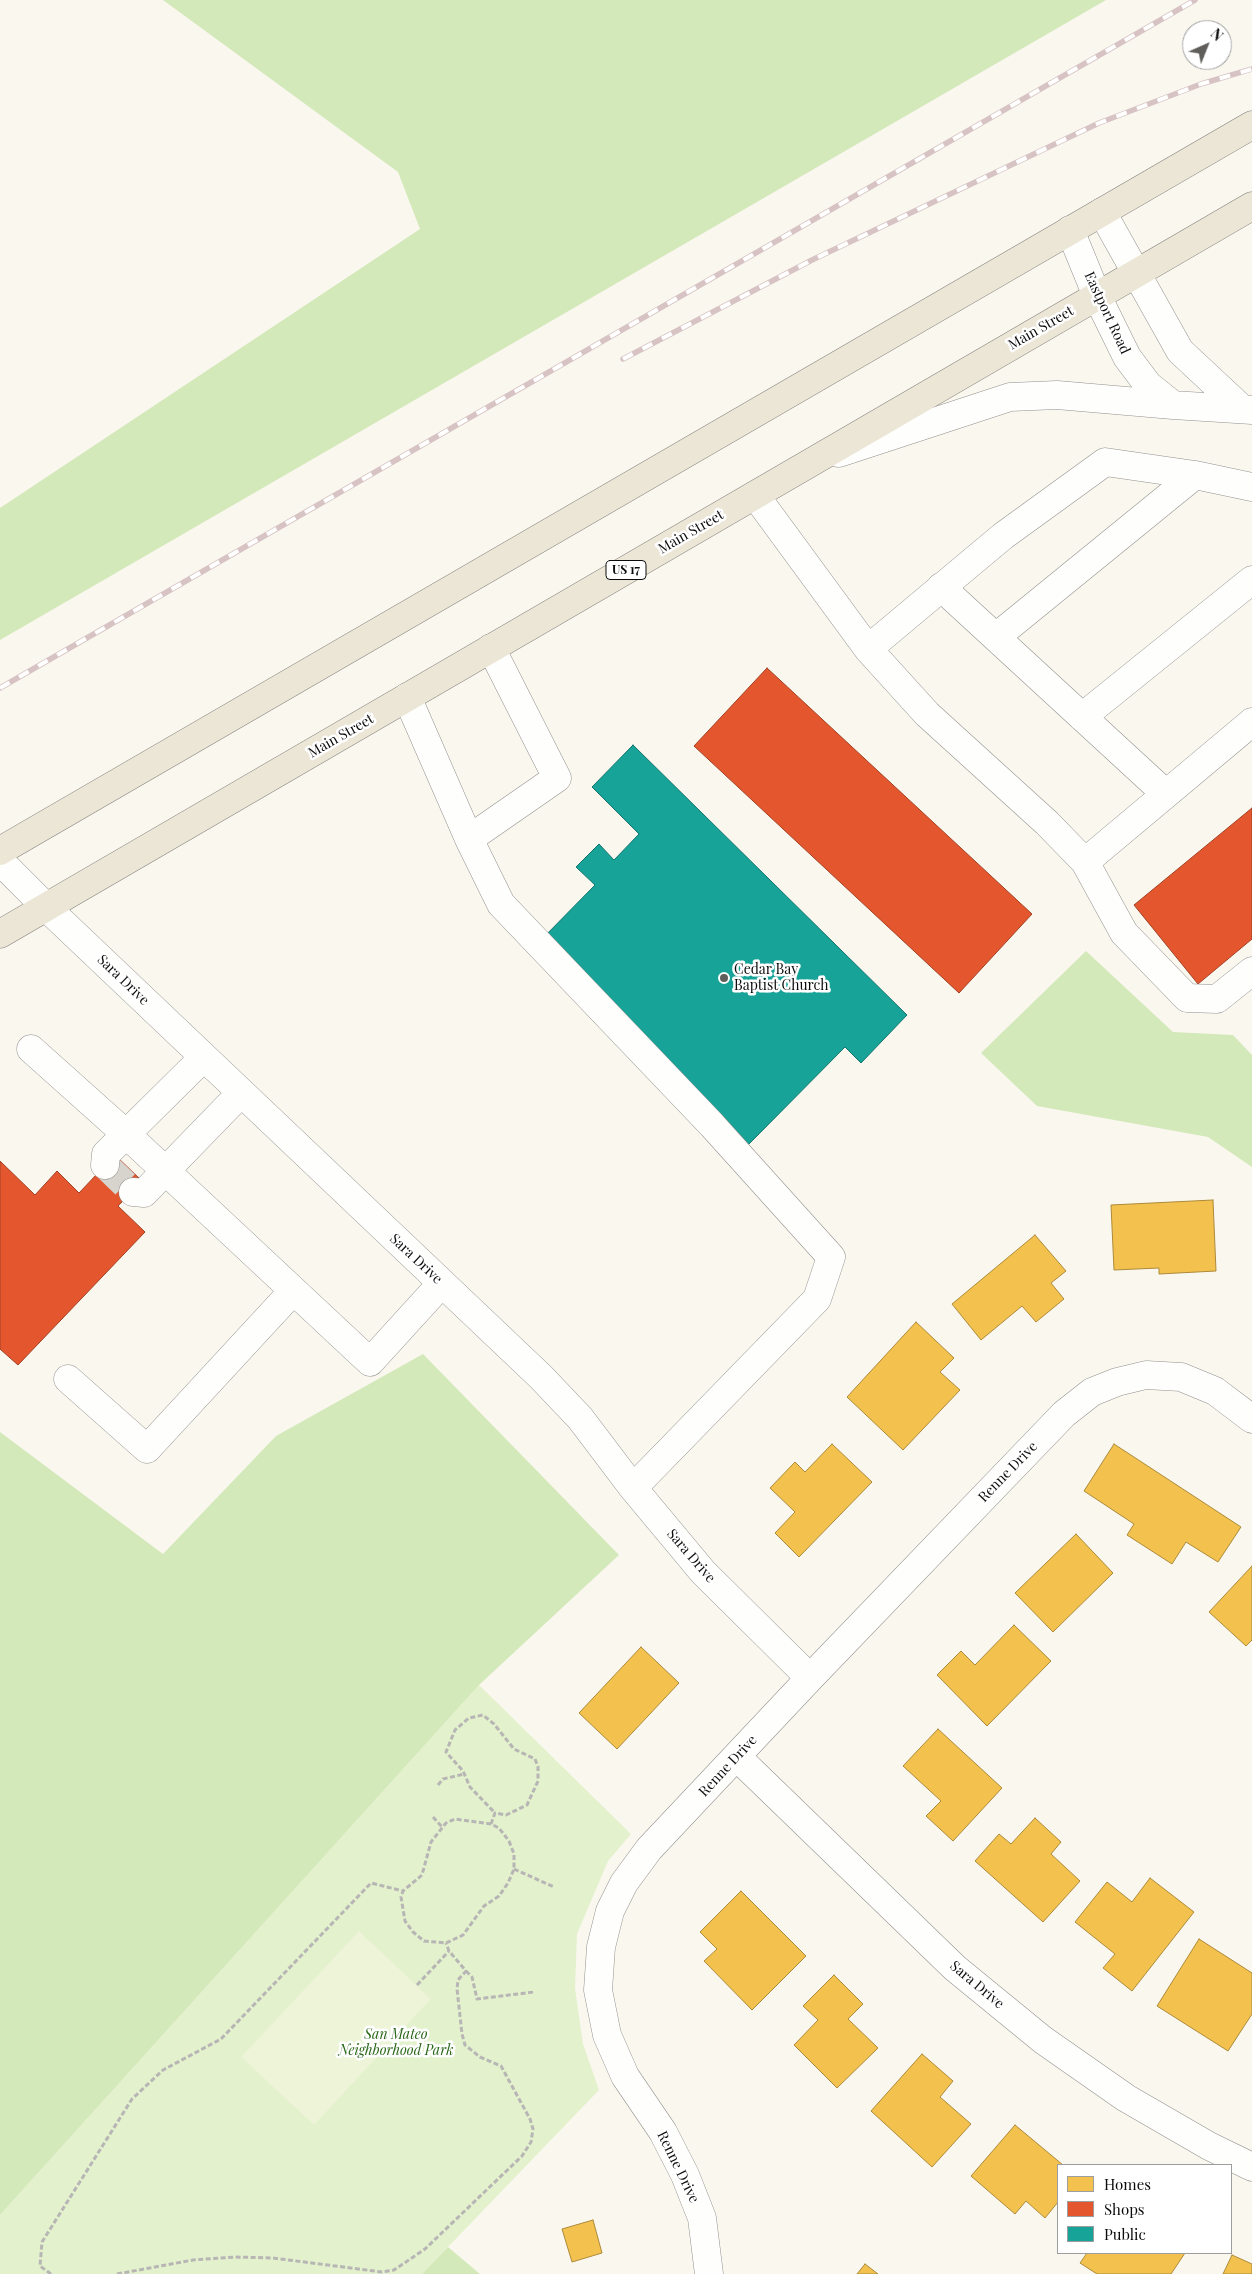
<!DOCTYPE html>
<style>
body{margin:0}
#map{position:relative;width:1252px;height:2274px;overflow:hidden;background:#faf7ef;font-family:"Playfair Display",serif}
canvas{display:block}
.legend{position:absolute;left:1057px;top:2164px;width:175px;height:90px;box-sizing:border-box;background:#fff;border:1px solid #9d9d9d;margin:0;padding:6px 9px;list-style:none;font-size:15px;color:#0b0b0b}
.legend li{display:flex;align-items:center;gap:10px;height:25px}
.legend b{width:25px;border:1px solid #9d9d9d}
.north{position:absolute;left:1182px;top:20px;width:50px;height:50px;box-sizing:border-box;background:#fff;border:1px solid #9d9d9d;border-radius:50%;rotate:44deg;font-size:14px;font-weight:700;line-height:20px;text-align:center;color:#0b0b0b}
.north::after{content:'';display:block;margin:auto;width:18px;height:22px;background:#5f5e5b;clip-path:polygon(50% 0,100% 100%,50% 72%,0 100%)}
</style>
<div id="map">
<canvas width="1252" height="2274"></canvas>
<ul class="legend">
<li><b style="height:14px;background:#f2c14e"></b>Homes</li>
<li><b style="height:14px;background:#e4572e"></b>Shops</li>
<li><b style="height:14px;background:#17a398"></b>Public</li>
</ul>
<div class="north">N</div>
</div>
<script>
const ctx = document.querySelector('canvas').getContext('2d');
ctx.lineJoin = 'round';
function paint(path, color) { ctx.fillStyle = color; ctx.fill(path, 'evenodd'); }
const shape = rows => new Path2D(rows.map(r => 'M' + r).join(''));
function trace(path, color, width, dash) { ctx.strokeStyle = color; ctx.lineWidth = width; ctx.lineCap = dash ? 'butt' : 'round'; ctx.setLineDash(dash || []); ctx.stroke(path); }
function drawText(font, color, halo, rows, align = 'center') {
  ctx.font = font + ' "Playfair Display",serif'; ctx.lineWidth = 5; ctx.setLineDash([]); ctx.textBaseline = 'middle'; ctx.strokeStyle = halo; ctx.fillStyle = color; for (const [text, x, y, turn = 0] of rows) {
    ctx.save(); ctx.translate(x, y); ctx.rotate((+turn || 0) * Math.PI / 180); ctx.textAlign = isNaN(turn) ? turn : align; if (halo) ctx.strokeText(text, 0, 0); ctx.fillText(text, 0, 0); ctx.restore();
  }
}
paint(shape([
 [479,1685,631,1834,608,1861,577,1934,575,1988,583,2044,599,2090,422,2274,0,2274,0,2215]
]), '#e3f1cd');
paint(shape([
 [163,0,1106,0,0,640,0,508,420,229,398,172],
 [1086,951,1173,1032,1233,1035,1252,1055,1252,1167,1208,1137,1037,1106,981,1053],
 [423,1354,619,1555,479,1685,0,2215,0,1432,163,1554,276,1436],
 [448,2247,480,2274,422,2274]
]), '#d4e9ba');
paint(shape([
 [359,1931,431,1999,314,2125,241,2057]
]), '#edf4d7');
const homes = shape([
 [1213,1200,1216,1271,1159,1274,1159,1268,1114,1270,1111,1205,1213,1200],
 [1035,1235,1066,1271,1051,1283,1064,1299,1036,1322,1022,1306,981,1340,952,1304,1035,1235],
 [916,1322,954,1358,940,1372,960,1390,903,1450,847,1397,916,1322],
 [832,1444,872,1482,799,1557,775,1533,795,1512,770,1488,795,1462,805,1472,832,1444],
 [1114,1444,1241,1527,1218,1562,1186,1542,1172,1564,1127,1535,1134,1524,1084,1491,1114,1444],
 [1076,1534,1113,1573,1053,1632,1015,1593,1076,1534],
 [1252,1566,1252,1640,1246,1646,1209,1612,1252,1566],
 [1014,1625,1051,1661,987,1726,937,1675,961,1651,975,1665,1014,1625],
 [641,1647,679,1683,617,1749,579,1713,641,1647],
 [938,1729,1002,1788,953,1841,926,1816,941,1801,903,1766,938,1729],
 [1035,1818,1061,1842,1051,1854,1080,1881,1043,1922,975,1861,999,1834,1011,1844,1035,1818],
 [1150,1878,1194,1912,1132,1991,1103,1968,1115,1954,1075,1922,1107,1882,1132,1902,1150,1878],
 [741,1891,806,1956,752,2010,704,1961,717,1949,700,1932,741,1891],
 [1199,1939,1252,1973,1252,2014,1228,2051,1157,2006,1199,1939],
 [834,1975,863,2004,848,2019,878,2048,837,2088,794,2045,818,2020,803,2006,834,1975],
 [922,2054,953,2081,940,2097,971,2124,932,2167,871,2111,922,2054],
 [1015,2125,1063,2165,1058,2165,1058,2202,1045,2218,1026,2201,1015,2214,971,2176,1015,2125],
 [593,2220,602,2253,572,2262,562,2229,593,2220],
 [1087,2253,1185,2253,1171,2274,1097,2274,1080,2263,1087,2253],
 [1232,2255,1252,2264,1252,2274,1223,2274,1232,2255],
 [865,2264,878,2274,857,2274,865,2264]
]);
paint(homes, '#f2c14e');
trace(homes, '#ad8a3a', 1);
const shops = shape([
 [767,668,1032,914,959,993,694,746,767,668],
 [1252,808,1252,939,1198,984,1134,905,1252,808],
 [115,1155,142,1181,118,1206,145,1232,18,1365,0,1349,0,1161,35,1195,57,1171,79,1193,115,1155]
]);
paint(shops, '#e4572e');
trace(shops, '#a34024', 1);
const public = shape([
 [633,745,907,1015,861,1063,845,1047,748,1145,541,940,595,885,576,867,599,844,614,860,639,834,592,787,633,745]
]);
paint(public, '#17a398');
trace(public, '#13756e', 1);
trace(shape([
 [105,1165,133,1192]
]), '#d6d4cd', 28, [28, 14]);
const minor = shape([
 [1102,212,1180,351,1240,407],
 [1070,230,1097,296,1127,357,1148,385,1173,405,1252,410],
 [839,453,1010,397,1057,395,1173,405],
 [755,495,868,649,927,714,1047,823,1085,862,1252,722],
 [941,587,1166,794],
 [996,637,1195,475],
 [868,649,1003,536,1105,462,1195,475,1252,487],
 [407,697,469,839,557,778,491,648],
 [1082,717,1252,580],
 [469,839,501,904,712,1125,831,1257,817,1299,633,1488],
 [0,861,46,907,541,1377,580,1418,633,1488,703,1572,810,1678],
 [1085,862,1124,933,1187,998,1217,999,1252,971],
 [31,1049,126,1134,370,1362,442,1283],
 [105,1165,106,1154,204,1057],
 [133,1192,144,1193,241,1093],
 [68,1379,147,1449,293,1291],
 [737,1757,955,1968,1043,2040,1126,2098,1209,2146,1252,2167],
 [709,2274,702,2218,685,2175,663,2132,625,2076,607,2035,598,1990,601,1947,610,1911,624,1883,649,1849,810,1678,1064,1414,1092,1392,1117,1382,1146,1375,1181,1377,1215,1391,1252,1419]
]);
const major = shape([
 [0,851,1252,125],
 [0,934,1252,206]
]);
trace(minor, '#93918e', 29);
trace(major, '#807f7b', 29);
trace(shape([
 [438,1785,443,1779,464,1774],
 [433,1817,442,1827],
 [491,1824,495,1813,506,1815,527,1805,538,1781,538,1767,535,1759,514,1749,494,1724,483,1715,469,1718,455,1730,446,1752,463,1771,470,1787,495,1813],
 [514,1869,554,1887],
 [466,1971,472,1977,477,1999,534,1992],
 [417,1985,449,1951],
 [51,2274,40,2266,42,2242,132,2099,163,2070,221,2039,371,1883,403,1891,401,1897,405,1921,413,1932,424,1941,446,1943,463,1935,484,1906,499,1896,508,1883,514,1869,514,1854,509,1841,499,1828,491,1824,455,1819,446,1823,431,1842,422,1875,403,1891],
 [117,2274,193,2260,235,2257,273,2258,382,2272,394,2270,425,2249,522,2156,531,2142,533,2129,530,2119,501,2066,480,2057,465,2045,462,2034,457,1989,458,1980,466,1971,449,1951,446,1943]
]), '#b7b6b5', 3, [5, 2.5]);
trace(minor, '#fefefd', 28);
trace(major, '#ece6d6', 28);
const rail = shape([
 [623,359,812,260,1099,123,1201,84,1252,69],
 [0,688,1195,0]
]);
trace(rail, '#d7c3c4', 5.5);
trace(rail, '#fff', 4, [11]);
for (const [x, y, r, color] of [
 [724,978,5,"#5f5e5b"]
]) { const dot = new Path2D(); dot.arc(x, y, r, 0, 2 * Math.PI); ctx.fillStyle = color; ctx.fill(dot); trace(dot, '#fff', 2); }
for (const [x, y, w] of [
 [626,570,40]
]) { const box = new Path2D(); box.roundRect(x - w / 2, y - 9.5, w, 19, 4); ctx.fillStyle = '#fff'; ctx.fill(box); trace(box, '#0b0b0b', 1); }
drawText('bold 12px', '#0b0b0b', null, [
 ["US 17",626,570]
]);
drawText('14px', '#0b0b0b', '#fff', [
 ["Eastport Road",1107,313,65],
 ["Main Street",1041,328,-30],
 ["Main Street",691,532,-30],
 ["Main Street",341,736,-30],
 ["Sara Drive",123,980,44],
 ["Sara Drive",416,1259,43],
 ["Renne Drive",1008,1472,-46],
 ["Sara Drive",691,1556,49],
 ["Renne Drive",728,1766,-47],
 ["Sara Drive",977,1985,40],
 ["Renne Drive",678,2167,64]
]);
drawText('14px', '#0b0b0b', '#fff', [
 ["Cedar Bay",734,970],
 ["Baptist Church",734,986]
], 'left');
drawText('italic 14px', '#2a6718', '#fff', [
 ["San Mateo",396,2035],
 ["Neighborhood Park",396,2051]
]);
</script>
